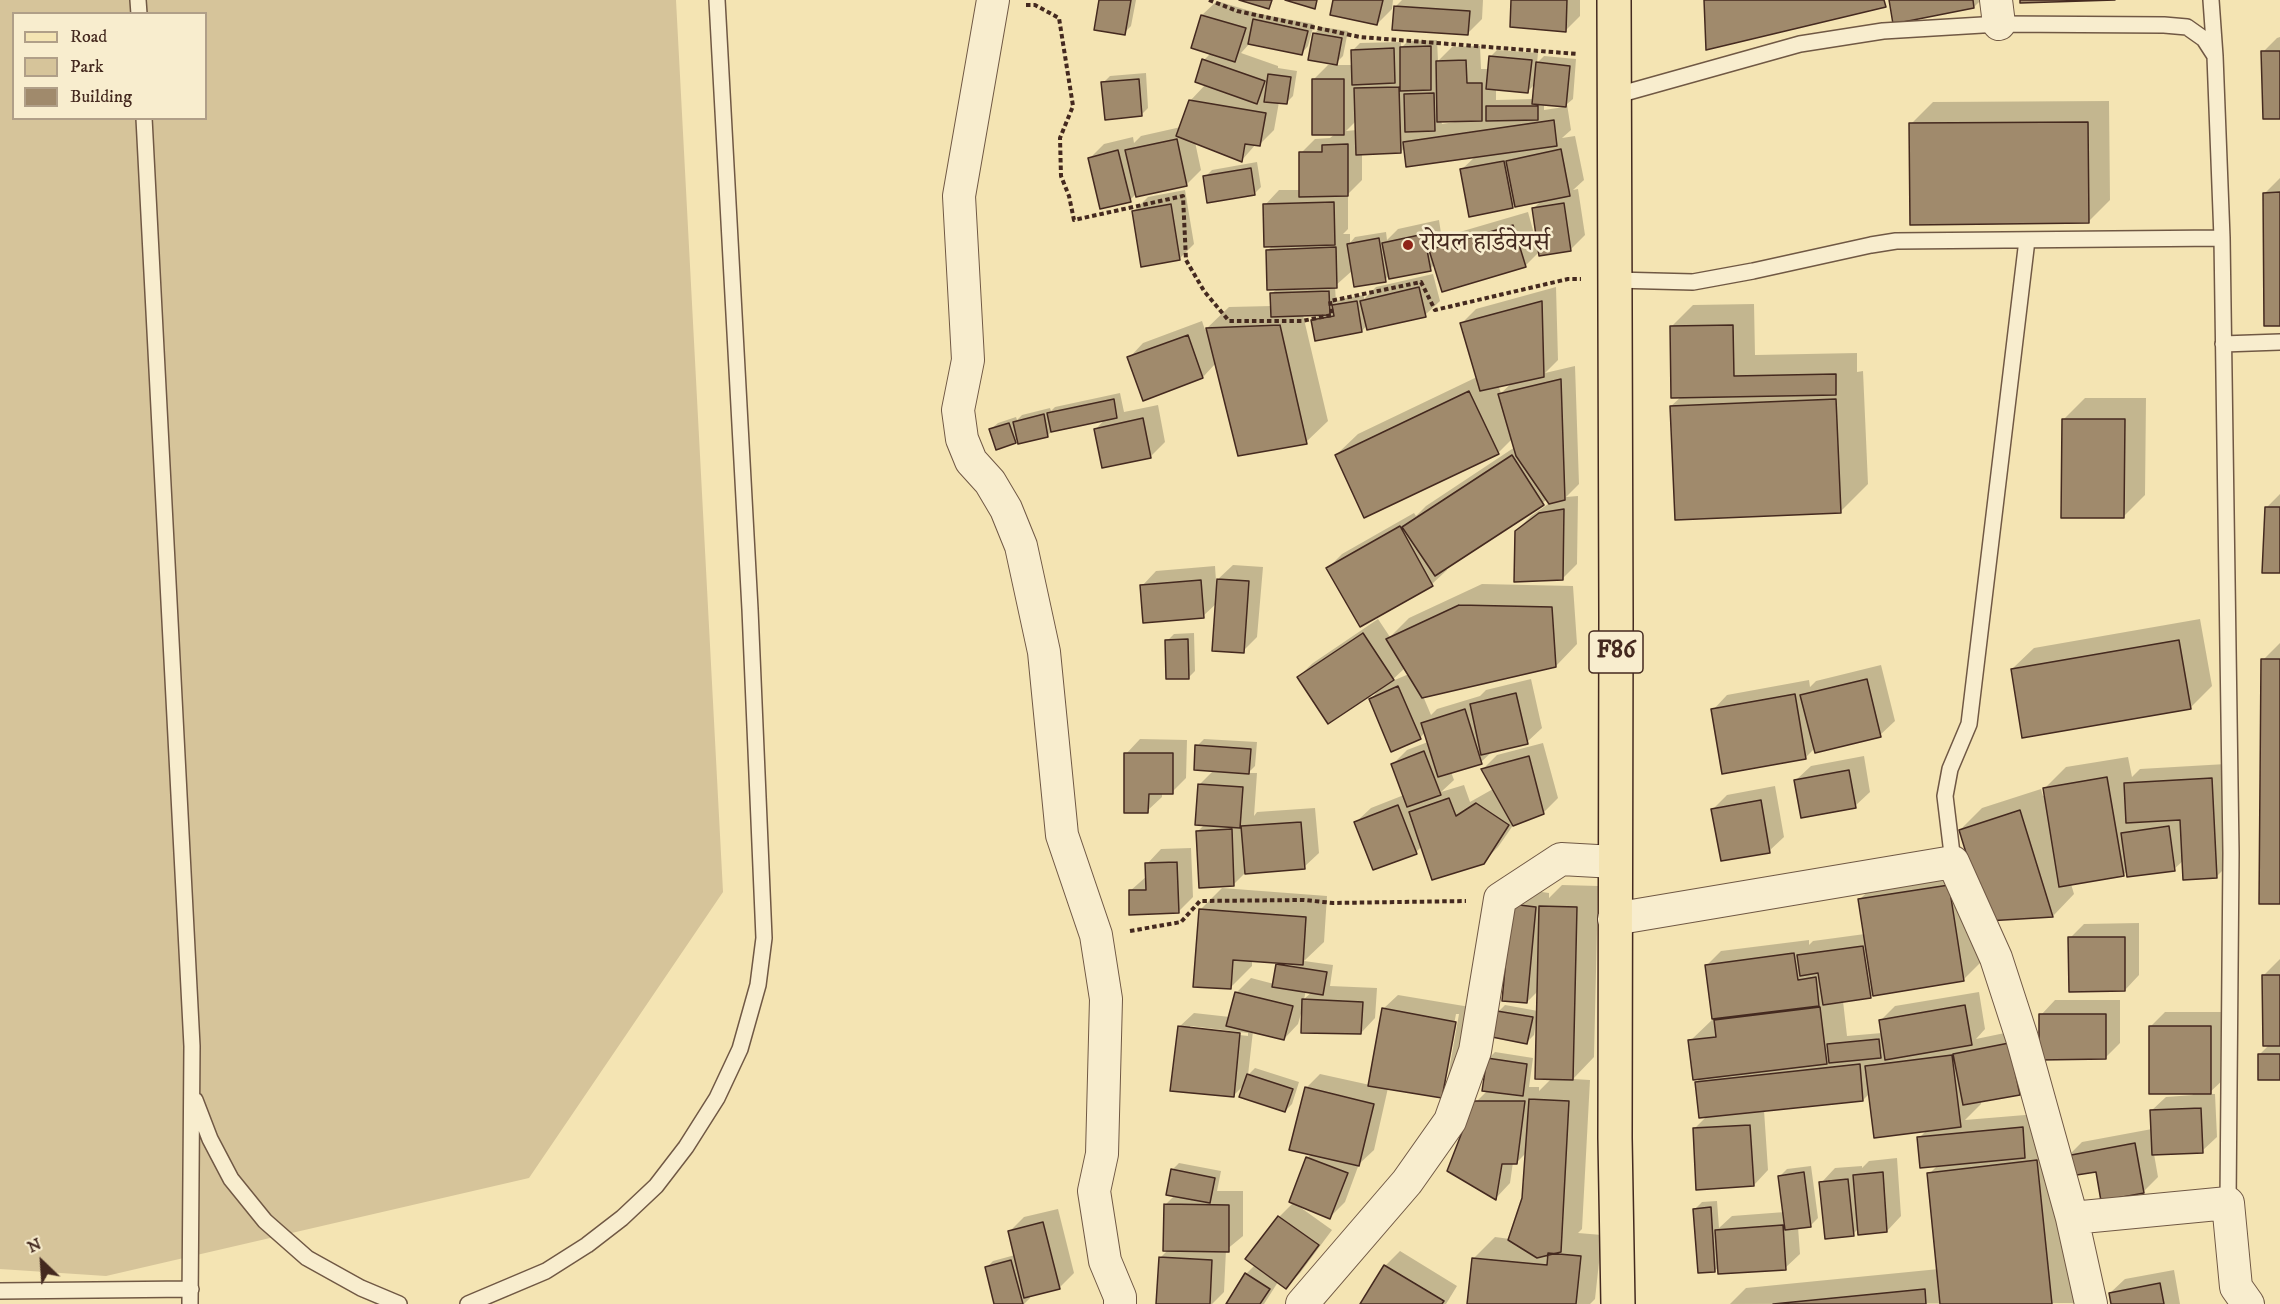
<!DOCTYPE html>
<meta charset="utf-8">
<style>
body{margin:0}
#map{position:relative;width:2280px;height:1304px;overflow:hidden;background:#f4e4b3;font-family:"IM FELL DW Pica",serif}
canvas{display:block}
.legend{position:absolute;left:12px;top:12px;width:195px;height:108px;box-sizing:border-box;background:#f8edce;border:2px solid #b09f88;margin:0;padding:8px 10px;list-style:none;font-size:18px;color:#44291f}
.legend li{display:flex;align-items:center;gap:12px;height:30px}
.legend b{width:30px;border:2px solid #b09f88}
.north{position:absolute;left:12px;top:1232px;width:60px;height:60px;-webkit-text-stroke:4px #f8edce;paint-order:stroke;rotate:335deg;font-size:16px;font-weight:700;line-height:24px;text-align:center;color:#44291f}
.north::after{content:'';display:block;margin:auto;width:21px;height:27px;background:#44291f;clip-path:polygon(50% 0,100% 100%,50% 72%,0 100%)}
</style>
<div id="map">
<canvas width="2280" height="1304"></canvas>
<ul class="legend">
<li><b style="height:8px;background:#f4e4b3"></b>Road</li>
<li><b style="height:16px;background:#d6c49a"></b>Park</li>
<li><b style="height:16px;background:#a08a6c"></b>Building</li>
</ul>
<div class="north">N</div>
</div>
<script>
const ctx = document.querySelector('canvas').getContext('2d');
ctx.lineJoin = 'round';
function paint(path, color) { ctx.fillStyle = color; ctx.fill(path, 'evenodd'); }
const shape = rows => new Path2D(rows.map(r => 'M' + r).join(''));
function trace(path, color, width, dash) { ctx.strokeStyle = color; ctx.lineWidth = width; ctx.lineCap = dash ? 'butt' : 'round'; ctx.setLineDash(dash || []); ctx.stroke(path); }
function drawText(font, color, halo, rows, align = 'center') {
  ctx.font = font + ' "IM FELL DW Pica","Noto Serif Devanagari",serif'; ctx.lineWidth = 5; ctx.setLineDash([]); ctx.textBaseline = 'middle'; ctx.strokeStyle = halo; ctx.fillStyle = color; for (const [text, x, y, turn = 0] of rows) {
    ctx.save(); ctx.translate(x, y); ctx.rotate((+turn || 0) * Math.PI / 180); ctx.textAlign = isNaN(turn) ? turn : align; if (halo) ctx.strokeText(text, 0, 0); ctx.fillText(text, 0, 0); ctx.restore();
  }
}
paint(shape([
 [0,0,676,0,723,892,529,1178,106,1276,0,1269],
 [14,14,206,14,206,118,14,118]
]), '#d6c49a');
paint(shape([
 [1100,0,1136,0,1131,26,1124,33],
 [1335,0,1393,0,1392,9,1377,24],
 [1402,0,1483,0,1482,19,1468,33,1395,7],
 [1512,0,1580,0,1580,16,1565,31],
 [1891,0,1981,0,1974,7],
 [1217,1,1260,14,1314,24,1308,46,1302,53,1250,43,1241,53,1278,66,1278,68,1297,71,1293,96,1286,103,1279,102,1274,130,1259,145,1256,144,1242,160,1195,142,1201,170,1187,184,1135,195,1130,200,1090,158,1104,144,1133,137,1134,143,1141,136,1181,127,1190,101,1206,84,1204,60,1211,53,1202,15],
 [1321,27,1348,31,1343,56,1336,63,1314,34],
 [2280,37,2280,117,2263,52,2277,38],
 [1437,40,1438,61,1452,47,1480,46,1481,69,1489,69,1490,57,1497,50,1538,53,1537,63,1544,56,1576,59,1573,99,1567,104,1571,130,1562,138,1575,136,1584,180,1573,190,1578,189,1585,235,1570,250,1539,252,1525,266,1435,264,1430,269,1390,275,1385,280,1353,270,1335,286,1336,303,1340,299,1364,295,1364,299,1376,287,1433,274,1440,301,1425,315,1367,325,1362,331,1313,321,1320,314,1303,315,1328,421,1306,442,1216,363,1203,377,1144,399,1129,358,1143,343,1202,321,1205,330,1229,307,1272,306,1271,294,1277,289,1267,251,1272,246,1265,205,1279,190,1301,190,1301,153,1315,139,1330,138,1335,134,1313,80,1328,65,1353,65,1353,50,1360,43,1401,42,1401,48,1408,41],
 [1535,84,1534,99,1496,100,1496,88,1528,91],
 [1544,104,1564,107,1544,110],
 [1455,120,1455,122,1442,124,1441,121],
 [1356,121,1357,130,1346,131],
 [1405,147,1476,156,1461,170,1512,206,1516,203,1542,200,1534,208,1538,241,1536,241,1528,212,1446,236,1442,240,1439,220,1398,229,1387,240,1386,232,1355,237,1350,243,1350,234,1343,234,1348,229,1348,194,1362,180,1362,154,1401,152],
 [1146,73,1148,108,1141,115,1103,83,1110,76],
 [2109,101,2110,200,2088,222,1911,124,1933,102],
 [1257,162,1261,187,1254,194,1205,177,1212,170],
 [2280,178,2280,324,2265,193],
 [1185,190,1194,244,1179,259,1134,211,1148,197],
 [1556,287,1558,360,1545,373,1575,366,1579,484,1566,497,1578,496,1577,564,1562,579,1516,531,1531,516,1551,502,1548,499,1445,567,1447,570,1432,584,1360,625,1328,568,1342,554,1414,513,1416,516,1426,506,1515,447,1513,438,1498,453,1336,455,1358,434,1477,377,1462,323,1476,309],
 [1513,382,1501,393,1498,385],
 [1754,304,1755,355,1857,353,1857,372,1863,371,1868,484,1840,512,1671,406,1682,396,1672,326,1693,305],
 [1120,393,1124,412,1158,405,1165,442,1151,456,1096,429,1105,419,1053,430,1048,435,1019,442,1018,438,1015,442,991,429,998,423,1016,417,1017,420,1022,415,1050,408,1051,411,1055,407],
 [2085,398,2146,398,2145,495,2123,517,2063,420],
 [2280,494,2280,572,2266,508],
 [1233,565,1263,567,1257,637,1243,651,1217,603,1203,616,1142,586,1156,571,1215,566,1216,581],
 [1482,584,1573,586,1577,644,1556,666,1423,696,1431,715,1437,709,1480,696,1486,690,1531,679,1542,728,1527,742,1494,750,1481,762,1451,772,1454,780,1441,792,1464,785,1470,802,1493,789,1483,769,1497,755,1543,743,1558,798,1543,813,1514,824,1498,847,1483,862,1422,846,1416,852,1356,822,1371,808,1404,795,1393,764,1407,750,1428,742,1425,732,1420,738,1371,699,1380,688,1298,677,1313,663,1378,619,1390,637,1409,618],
 [1405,668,1409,674,1390,682],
 [2200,619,2212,686,2190,708,2012,669,2034,648],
 [1194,633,1195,671,1188,678,1167,641,1174,634],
 [2280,643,2280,902,2263,660],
 [1881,665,1895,721,1880,735,1815,748,1806,757,1713,710,1727,695,1809,680,1810,687,1816,681],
 [1140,739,1187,740,1186,778,1172,792,1162,792,1162,797,1147,811,1126,754],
 [1204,739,1257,742,1255,766,1248,773,1257,773,1254,816,1257,812,1315,808,1319,853,1304,867,1246,872,1233,885,1198,831,1205,824,1199,785,1214,770,1197,746],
 [1864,756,1870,792,1855,806,1796,780,1811,766],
 [2128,757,2132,777,2140,769,2226,764,2231,862,2216,877,2184,860,2174,869,2128,870,2123,875,2071,884,2074,894,2053,916,1988,919,1985,958,1963,980,1843,1001,1847,1036,1882,1033,1880,1021,1895,1006,1979,992,1985,1029,1976,1039,2024,1029,2033,1079,2019,1093,1981,1100,1981,1104,1965,1120,2037,1114,2075,1303,1730,1304,1746,1288,1939,1269,1929,1174,1938,1165,1919,1138,1927,1130,1870,1093,1863,1100,1764,1110,1768,1170,1754,1185,1694,1129,1707,1116,1697,1082,1701,1077,1690,1041,1713,1019,1707,965,1721,951,1809,940,1809,945,1813,941,1865,934,1860,899,1882,878,1971,864,1960,830,1982,808,2041,789,2043,796,2045,796,2044,789,2066,767],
 [1775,786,1784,837,1769,851,1712,810,1727,795],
 [1191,848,1193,897,1178,912,1130,891,1147,876,1147,864,1161,849],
 [1562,885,1598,886,1594,1057,1573,1079,1590,1080,1582,1229,1578,1233,1602,1235,1595,1299,1590,1304,1468,1304,1473,1259,1495,1237,1510,1239,1523,1198,1527,1152,1517,1162,1513,1162,1510,1183,1496,1198,1476,1102,1487,1091,1488,1059,1495,1052,1533,1058,1529,1087,1539,1087,1539,1091,1552,1078,1536,1022,1534,1035,1527,1042,1498,1012,1505,1005,1538,1011,1539,990,1527,1002,1512,905,1527,890,1549,893,1549,898],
 [1222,888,1327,896,1324,942,1304,961,1333,965,1330,986,1377,988,1375,1018,1361,1033,1302,1010,1298,1024,1284,1039,1253,1031,1248,1075,1255,1068,1299,1082,1292,1104,1285,1111,1246,1083,1233,1096,1179,1027,1194,1013,1230,1017,1236,993,1251,978,1274,984,1278,965,1281,962,1252,960,1252,966,1230,988,1200,910],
 [1306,991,1312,992,1304,999],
 [1190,1026,1248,1033,1248,1036,1190,1029],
 [2139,923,2139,975,2125,990,2070,938,2084,924],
 [2280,959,2280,1078,2260,1054,2269,1045,2264,975],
 [1398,995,1470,1007,1456,1082,1442,1097,1388,1088,1374,1150,1359,1164,1345,1202,1330,1217,1297,1205,1332,1230,1300,1273,1286,1287,1278,1282,1264,1304,1228,1304,1246,1274,1255,1265,1247,1259,1279,1217,1294,1202,1307,1158,1312,1154,1306,1088,1320,1074,1370,1085,1383,1009],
 [1456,1014,1459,1014,1447,1082,1443,1082],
 [2055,1000,2120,1000,2120,1043,2105,1058,2041,1015],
 [2165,1012,2225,1012,2225,1078,2208,1094,2215,1094,2217,1137,2202,1151,2154,1154,2158,1177,2143,1192,2068,1156,2082,1142,2152,1129,2151,1111,2166,1097,2193,1095,2150,1027],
 [1897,1158,1901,1216,1887,1231,1859,1228,1853,1234,1821,1183,1835,1168,1862,1166,1862,1168,1869,1161],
 [1179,1163,1221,1171,1217,1191,1243,1191,1243,1236,1226,1250,1224,1292,1212,1304,1158,1304,1160,1258,1168,1250,1165,1205,1175,1195,1172,1170],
 [1811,1166,1818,1218,1811,1225,1798,1227,1800,1254,1785,1268,1719,1266,1715,1271,1695,1209,1702,1202,1717,1201,1719,1228,1732,1216,1785,1212,1780,1176,1787,1169],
 [1058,1209,1074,1273,1059,1288,1029,1295,1030,1298,1024,1304,996,1304,986,1268,993,1261,1015,1255,1009,1232,1024,1217],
 [1400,1251,1457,1286,1446,1304,1362,1304,1385,1266],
 [2174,1270,2180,1304,2112,1304,2110,1293,2125,1279]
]), '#0003');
const building = shape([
 [1099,0,1131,0,1125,35,1094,30,1099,0],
 [1239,0,1272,0,1269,9,1239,0],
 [1285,0,1317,0,1315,9,1285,0],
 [1333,0,1383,0,1377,25,1330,15,1333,0],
 [1511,0,1567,0,1566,32,1510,27,1511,0],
 [1704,0,1884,0,1886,7,1706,50,1704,0],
 [1889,0,1973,0,1974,8,1893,24,1889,0],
 [2020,0,2115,0,2020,3,2020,0],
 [1394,6,1470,11,1468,35,1392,30,1394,6],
 [1201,15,1246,28,1235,62,1191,48,1201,15],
 [1253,19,1308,31,1302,55,1248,44,1253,19],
 [1313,33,1342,38,1337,65,1308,60,1313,33],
 [1431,46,1431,90,1400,91,1400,47,1431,46],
 [1394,48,1395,83,1352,85,1351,50,1394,48],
 [2261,51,2280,51,2280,119,2263,119,2261,51],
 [1489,56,1532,60,1528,93,1486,89,1489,56],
 [1202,59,1265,81,1257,104,1195,82,1202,59],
 [1466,60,1467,83,1482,83,1482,121,1437,122,1436,61,1466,60],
 [1536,62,1570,66,1566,107,1532,104,1536,62],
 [1268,74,1291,77,1287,104,1264,102,1268,74],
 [1139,79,1142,116,1105,120,1101,82,1139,79],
 [1312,79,1344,79,1344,135,1312,135,1312,79],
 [1399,87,1401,153,1356,155,1354,88,1399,87],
 [1434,93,1435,131,1405,132,1404,94,1434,93],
 [1189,100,1266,113,1260,146,1245,144,1242,162,1176,136,1189,100],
 [1486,106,1538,106,1538,120,1486,121,1486,106],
 [1554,120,1557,146,1406,167,1403,142,1554,120],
 [2088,122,2089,223,1910,225,1909,123,2088,122],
 [1177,139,1187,186,1136,197,1125,150,1177,139],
 [1348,144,1348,196,1299,197,1299,152,1322,152,1322,145,1348,144],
 [1561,149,1570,196,1515,207,1506,161,1561,149],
 [1118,150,1131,202,1100,209,1088,158,1118,150],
 [1504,161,1513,208,1469,217,1460,169,1504,161],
 [1251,168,1255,195,1207,203,1203,176,1251,168],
 [2280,192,2280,326,2264,326,2263,193,2280,192],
 [1334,202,1335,245,1264,247,1263,204,1334,202],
 [1564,203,1571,251,1539,256,1532,208,1564,203],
 [1171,204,1180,260,1141,267,1132,211,1171,204],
 [1513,225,1526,267,1442,292,1429,250,1513,225],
 [1424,234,1431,271,1389,279,1382,243,1424,234],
 [1379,238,1386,282,1354,287,1347,244,1379,238],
 [1336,247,1337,288,1267,290,1266,250,1336,247],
 [1419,287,1426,317,1367,330,1360,301,1419,287],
 [1329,291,1330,315,1271,317,1270,293,1329,291],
 [1357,301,1362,332,1315,341,1311,320,1334,316,1332,305,1357,301],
 [1542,301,1544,377,1480,391,1460,323,1542,301],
 [1280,325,1307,444,1238,456,1206,328,1280,325],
 [1733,325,1734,376,1836,374,1836,395,1671,398,1670,326,1733,325],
 [1188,335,1203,378,1143,401,1127,357,1188,335],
 [1561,379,1565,500,1549,504,1516,456,1498,394,1561,379],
 [1469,391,1499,454,1364,518,1335,455,1469,391],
 [1114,399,1117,418,1051,432,1047,413,1114,399],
 [1836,399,1841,513,1675,520,1670,406,1836,399],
 [1044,414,1048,437,1018,444,1013,422,1044,414],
 [1143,418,1151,458,1102,468,1094,429,1143,418],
 [2062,419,2125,419,2124,518,2061,518,2062,419],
 [1009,423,1016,443,996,450,989,429,1009,423],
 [1512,455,1544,505,1435,576,1402,527,1512,455],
 [2265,507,2280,507,2280,573,2262,573,2265,507],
 [1564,509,1563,580,1514,582,1515,531,1539,513,1564,509],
 [1400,526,1433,586,1360,627,1326,568,1400,526],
 [1217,579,1249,581,1244,653,1212,651,1217,579],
 [1201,580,1204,618,1143,623,1140,585,1201,580],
 [1459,605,1552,607,1556,667,1422,698,1386,639,1459,605],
 [1363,633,1394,680,1328,724,1297,677,1363,633],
 [1188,639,1189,679,1166,679,1165,640,1188,639],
 [2179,640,2191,709,2022,738,2011,669,2179,640],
 [2261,659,2280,659,2280,904,2259,904,2261,659],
 [1867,679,1881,737,1815,753,1800,695,1867,679],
 [1398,686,1421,739,1391,752,1369,699,1398,686],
 [1516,693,1528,744,1481,755,1470,704,1516,693],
 [1795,694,1806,759,1722,774,1711,709,1795,694],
 [1465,709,1482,764,1438,777,1421,723,1465,709],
 [1195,745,1251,749,1249,774,1194,770,1195,745],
 [1424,751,1441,795,1407,807,1391,764,1424,751],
 [1124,753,1173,753,1173,794,1149,794,1148,813,1124,813,1124,753],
 [1529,756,1544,814,1513,826,1481,769,1529,756],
 [1849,770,1856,808,1801,818,1794,780,1849,770],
 [2107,777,2124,876,2059,887,2043,788,2107,777],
 [2212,778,2217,878,2183,880,2180,820,2126,823,2124,783,2212,778],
 [1198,784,1243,787,1240,828,1195,825,1198,784],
 [1449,798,1456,816,1476,803,1509,825,1484,864,1432,880,1409,812,1449,798],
 [1761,800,1770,853,1721,861,1711,809,1761,800],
 [1398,805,1417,854,1373,870,1354,822,1398,805],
 [2020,810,2053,917,1987,921,1959,830,2020,810],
 [1301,822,1305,869,1245,874,1241,826,1301,822],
 [2169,826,2175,871,2127,877,2121,833,2169,826],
 [1232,829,1234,886,1199,888,1196,831,1232,829],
 [1177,862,1179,913,1129,915,1129,890,1146,890,1145,863,1177,862],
 [1949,885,1964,981,1873,996,1858,899,1949,885],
 [1511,904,1536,907,1527,1003,1502,1001,1511,904],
 [1539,906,1577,907,1573,1080,1535,1079,1539,906],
 [1199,909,1306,917,1303,965,1233,960,1231,989,1193,987,1199,909],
 [2068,937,2125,937,2125,991,2069,992,2068,937],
 [1863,946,1871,998,1823,1005,1818,973,1800,976,1797,955,1863,946],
 [1794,953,1798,980,1816,977,1819,1006,1712,1019,1705,965,1794,953],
 [1276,964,1327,972,1323,995,1272,987,1276,964],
 [2262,975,2280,975,2280,1046,2263,1046,2262,975],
 [1235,992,1293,1006,1284,1040,1226,1026,1235,992],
 [1302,999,1363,1002,1361,1034,1301,1033,1302,999],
 [1965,1005,1972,1045,1885,1060,1879,1020,1965,1005],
 [1820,1007,1827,1064,1693,1080,1688,1040,1716,1037,1714,1020,1820,1007],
 [1382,1008,1456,1022,1442,1098,1368,1086,1382,1008],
 [1497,1011,1533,1017,1527,1044,1492,1037,1497,1011],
 [2039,1014,2106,1014,2106,1059,2039,1060,2039,1014],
 [1178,1026,1240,1033,1234,1097,1170,1091,1178,1026],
 [2149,1026,2211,1026,2211,1094,2149,1094,2149,1026],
 [1879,1039,1881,1058,1829,1063,1827,1044,1879,1039],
 [2009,1043,2020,1095,1963,1105,1953,1054,2009,1043],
 [2258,1054,2280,1054,2280,1080,2258,1080,2258,1054],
 [1952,1055,1961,1127,1874,1138,1865,1066,1952,1055],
 [1487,1058,1527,1064,1523,1096,1482,1091,1487,1058],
 [1860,1064,1863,1101,1699,1118,1695,1082,1860,1064],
 [1247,1074,1293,1089,1285,1112,1239,1097,1247,1074],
 [1305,1087,1374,1104,1359,1166,1289,1150,1305,1087],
 [1529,1099,1569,1101,1561,1252,1537,1258,1508,1240,1522,1198,1529,1099],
 [1474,1101,1525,1101,1517,1164,1502,1164,1496,1200,1447,1171,1474,1101],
 [2201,1108,2203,1153,2152,1155,2150,1110,2201,1108],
 [1750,1125,1754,1186,1696,1190,1693,1128,1750,1125],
 [2023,1127,2025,1158,1920,1168,1917,1137,2023,1127],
 [2135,1143,2144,1193,2101,1201,2096,1172,2070,1176,2066,1156,2135,1143],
 [1306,1157,1348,1173,1330,1219,1289,1202,1306,1157],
 [2037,1160,2052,1304,1940,1304,1927,1173,2037,1160],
 [1171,1169,1215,1178,1210,1203,1166,1195,1171,1169],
 [1804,1172,1811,1227,1785,1230,1778,1176,1804,1172],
 [1883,1172,1887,1232,1858,1235,1853,1175,1883,1172],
 [1848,1179,1854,1236,1825,1239,1819,1182,1848,1179],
 [1164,1204,1229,1205,1229,1252,1163,1251,1164,1204],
 [1711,1207,1715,1272,1698,1273,1693,1209,1711,1207],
 [1278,1216,1319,1245,1286,1289,1245,1259,1278,1216],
 [1043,1222,1060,1289,1024,1298,1008,1231,1043,1222],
 [1783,1225,1786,1270,1718,1274,1715,1230,1783,1225],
 [1548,1253,1581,1256,1576,1304,1467,1304,1472,1258,1547,1265,1548,1253],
 [1159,1257,1212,1260,1210,1304,1156,1304,1159,1257],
 [1011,1260,1023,1304,994,1304,985,1267,1011,1260],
 [1384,1265,1444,1301,1442,1304,1360,1304,1384,1265],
 [1245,1273,1270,1289,1260,1304,1226,1304,1245,1273],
 [2160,1283,2164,1304,2111,1304,2109,1293,2160,1283],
 [1925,1289,1926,1304,1773,1304,1925,1289]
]);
paint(building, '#a08a6c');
trace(building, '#44291f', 1.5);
const lane = shape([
 [138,0,139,14],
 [1614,96,1800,44,1883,31,1999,24,2164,25,2187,27,2204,39,2215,56],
 [144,118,192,1046,190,1304],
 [2222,238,2231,853,2228,1203],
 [1615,280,1693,282,1753,271,1871,245,1896,241,2222,238,2215,56,2211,0],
 [2223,344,2280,342],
 [1953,862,1945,796,1950,769,1969,724,2027,240],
 [195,1100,210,1139,231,1179,265,1221,307,1258,361,1288,399,1304],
 [0,1291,191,1289],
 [468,1304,546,1271,587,1245,622,1218,656,1186,686,1147,717,1098,740,1049,758,985,764,938,750,609,717,0]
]);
const street = shape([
 [993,0,959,196,968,360,958,410,962,439,971,461,990,482,1006,509,1021,546,1044,652,1062,835,1096,935,1106,999,1102,1154,1094,1191,1105,1261,1120,1297,1120,1304],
 [1996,0,1999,24],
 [1614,919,1953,862,1996,958,2022,1038,2072,1218,2091,1304],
 [2072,1218,2228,1203,2236,1287,2248,1304],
 [1302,1304,1407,1182,1450,1121,1475,1051,1500,899,1561,859,1615,862]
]);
const primary = shape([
 [1614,0,1616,618,1615,1138,1618,1304]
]);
trace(lane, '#705844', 18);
trace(street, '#705844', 34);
trace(primary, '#44291f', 36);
trace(shape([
 [1209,0,1237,11,1360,37,1578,54],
 [1026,5,1035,5,1059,18,1073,106,1060,138,1061,176,1069,196,1074,220,1183,196,1186,260,1204,291,1229,321,1302,321,1332,315,1330,301,1421,282,1435,310,1568,279,1581,279],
 [1130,931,1181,922,1200,901,1304,900,1333,903,1466,901]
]), '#44291f', 4, [4.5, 3]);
trace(lane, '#f8edce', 15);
trace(street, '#f8edce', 32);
trace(primary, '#f4e4b3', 33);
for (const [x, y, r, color] of [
 [1408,245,6,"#8f2418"]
]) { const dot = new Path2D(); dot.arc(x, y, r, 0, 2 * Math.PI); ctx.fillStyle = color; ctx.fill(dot); trace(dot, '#f8edce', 2); }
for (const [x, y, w] of [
 [1616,652,54]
]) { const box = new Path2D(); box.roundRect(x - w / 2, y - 21, w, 42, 4.5); ctx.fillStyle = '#f8edce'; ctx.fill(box); trace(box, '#44291f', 1.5); }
drawText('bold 24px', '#44291f', null, [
 ["F86",1616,652]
]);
drawText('26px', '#44291f', '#f8edce', [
 ["रोयल हार्डवेयर्स",1420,245]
], 'left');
</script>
